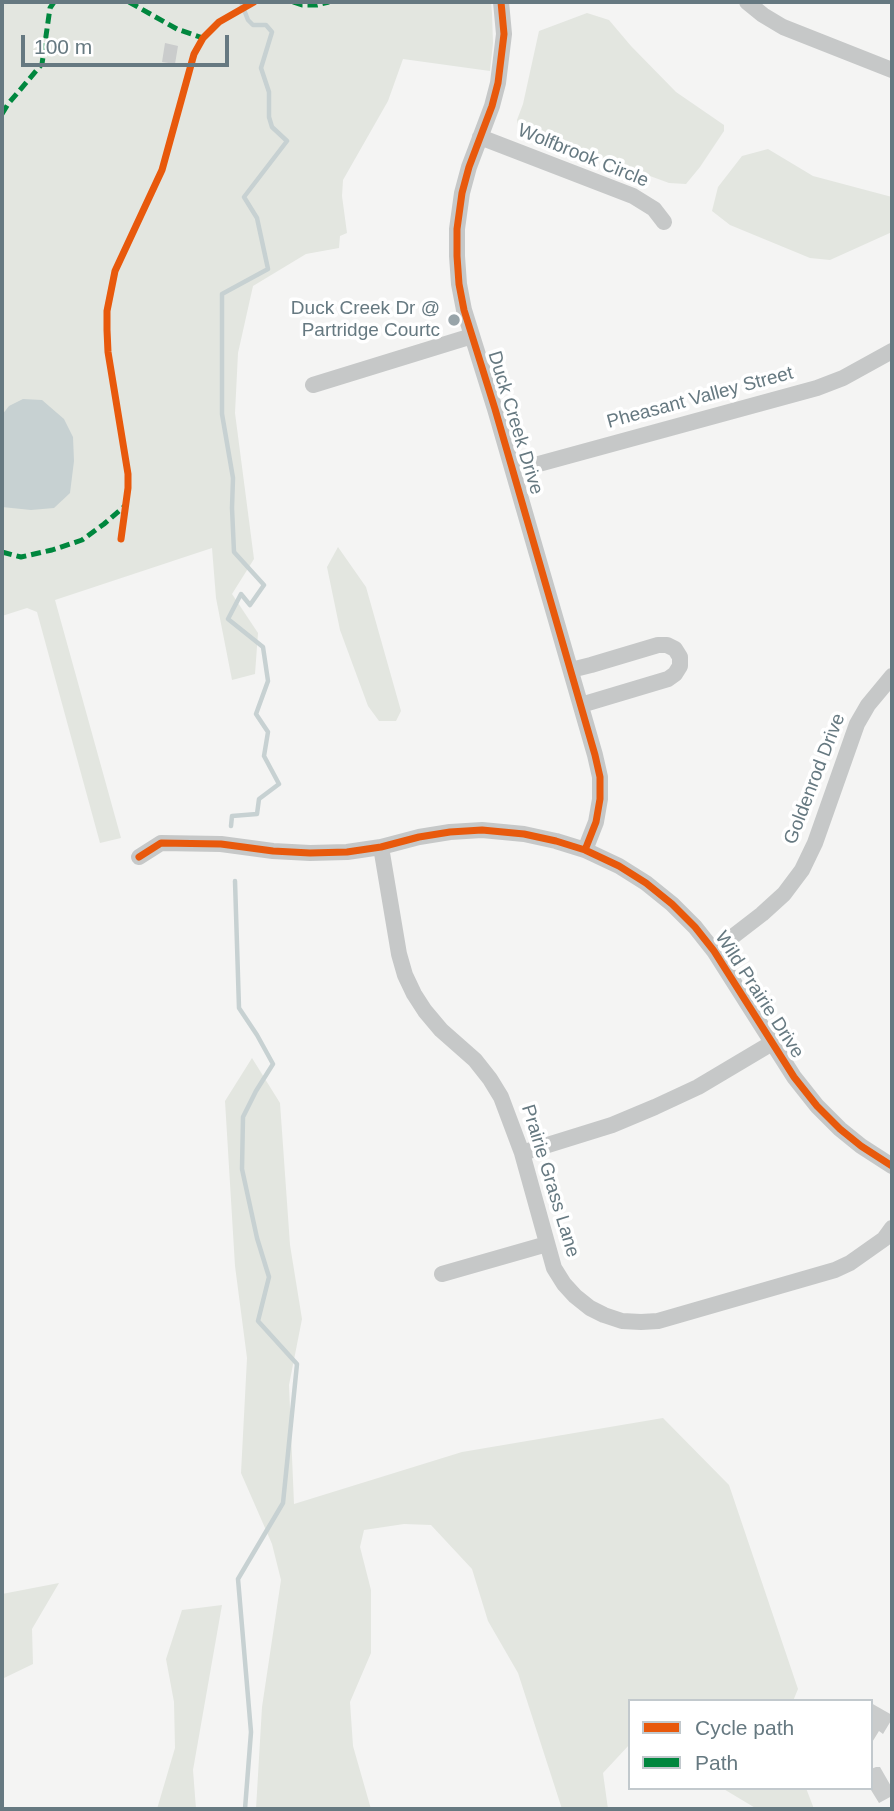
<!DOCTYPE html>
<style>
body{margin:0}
#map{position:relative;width:894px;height:1811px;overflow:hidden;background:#f4f4f3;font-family:Arial,sans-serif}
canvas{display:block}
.frame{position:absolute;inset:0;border:4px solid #667981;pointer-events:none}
.legend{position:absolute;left:628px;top:1699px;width:245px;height:91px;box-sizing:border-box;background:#fff;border:2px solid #c2c9cd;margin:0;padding:9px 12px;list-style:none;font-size:21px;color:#667981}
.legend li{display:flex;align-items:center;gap:14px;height:35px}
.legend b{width:35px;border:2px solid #c2c9cd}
.scale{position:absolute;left:21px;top:35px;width:208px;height:32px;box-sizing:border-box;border:4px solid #667981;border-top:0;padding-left:9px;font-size:21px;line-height:24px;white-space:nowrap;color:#667981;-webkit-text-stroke:5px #fff;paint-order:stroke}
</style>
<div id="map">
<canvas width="894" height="1811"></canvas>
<div class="frame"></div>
<ul class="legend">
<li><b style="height:9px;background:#e8590c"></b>Cycle path</li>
<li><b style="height:9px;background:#00873e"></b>Path</li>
</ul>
<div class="scale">100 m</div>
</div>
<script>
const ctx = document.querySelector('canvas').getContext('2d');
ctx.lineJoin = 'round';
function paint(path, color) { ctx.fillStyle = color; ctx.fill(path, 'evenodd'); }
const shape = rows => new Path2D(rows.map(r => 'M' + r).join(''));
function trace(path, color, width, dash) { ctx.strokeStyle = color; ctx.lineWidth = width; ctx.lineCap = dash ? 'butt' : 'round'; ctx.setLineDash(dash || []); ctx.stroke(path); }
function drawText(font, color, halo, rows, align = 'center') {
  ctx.font = font + ' Arial,sans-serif'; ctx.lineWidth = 7; ctx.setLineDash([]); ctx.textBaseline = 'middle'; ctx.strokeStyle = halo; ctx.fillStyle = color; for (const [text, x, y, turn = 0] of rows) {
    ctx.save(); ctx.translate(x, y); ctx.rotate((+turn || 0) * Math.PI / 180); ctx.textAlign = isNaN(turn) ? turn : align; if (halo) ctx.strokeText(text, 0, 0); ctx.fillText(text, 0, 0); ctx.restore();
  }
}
paint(shape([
 [2,2,491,2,492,13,493,43,490,71,403,59,388,101,343,180,342,196,347,233,340,236,339,248,306,254,253,286,238,353,235,413,254,559,232,594,258,633,255,674,232,680,216,598,212,548,55,600,121,838,100,843,37,612,27,608,2,616],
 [587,13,609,20,631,46,676,92,724,125,724,131,700,167,686,184,669,183,522,129,518,125,517,120,523,104,539,31],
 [768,149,813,176,892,197,892,232,830,260,810,258,730,225,712,211,718,187,742,156],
 [338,547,366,587,401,711,396,721,379,721,368,706,340,630,327,567],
 [252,1058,280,1103,290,1245,302,1319,289,1385,294,1504,462,1452,663,1418,729,1485,798,1689,793,1701,630,1701,630,1744,603,1773,608,1809,562,1809,518,1673,488,1621,472,1569,431,1525,404,1524,364,1530,360,1547,371,1590,371,1653,350,1702,353,1746,371,1809,256,1809,262,1707,281,1580,272,1544,241,1473,247,1358,235,1266,225,1101],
 [59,1583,32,1629,33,1664,2,1679,2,1594],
 [222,1605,193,1770,196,1809,157,1809,175,1748,174,1702,166,1659,182,1610],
 [722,1788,806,1788,814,1809,757,1809]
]), '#e3e6e0');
paint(shape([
 [23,399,42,400,64,419,73,437,74,461,70,493,54,508,31,510,2,507,2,415,9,406]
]), '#c7d1d2');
trace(shape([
 [231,826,232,816,257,814,259,799,279,784,264,756,268,732,256,714,268,681,263,647,228,619,241,594,250,605,264,585,234,552,232,508,233,478,222,414,222,294,268,269,257,218,244,197,287,141,272,127,269,117,269,92,261,68,272,32,266,25,253,25,248,20,241,2],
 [235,881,239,1008,257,1035,273,1064,256,1091,243,1117,242,1169,257,1238,269,1277,258,1321,297,1364,283,1503,238,1579,251,1732,245,1809]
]), '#c7d1d2', 4.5);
paint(shape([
 [165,43,178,46,175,64,162,62],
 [871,1703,892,1715,892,1719,883,1734,879,1731,871,1744],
 [876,1767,880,1767,892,1788,892,1796,879,1803,871,1790,871,1769]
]), '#cacccc');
trace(shape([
 [501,2,504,34,498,83,492,106,469,167,462,193,457,229,457,256,459,284,464,310,495,409,595,755,600,777,600,799,596,822,585,850],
 [747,2,763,15,783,27,892,70],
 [480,137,633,196,654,209,664,222],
 [313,385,472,336],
 [513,471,817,388,843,378,892,351],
 [571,670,591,665,658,645,667,645,675,649,680,657,680,666,675,674,668,679,581,705],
 [381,847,399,954,405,975,414,994,425,1011,441,1030,475,1060,490,1079,501,1097,522,1153,554,1268,564,1284,575,1296,590,1308,604,1315,622,1321,641,1322,658,1321,835,1270,850,1263,884,1239,892,1228],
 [139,857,161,843,221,844,273,851,310,853,347,852,381,847,419,837,450,832,482,830,524,834,556,841,585,850,619,866,646,883,672,904,695,927,714,951,794,1077,817,1106,840,1129,861,1146,892,1166],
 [714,951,762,914,784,894,802,870,815,843,857,724,868,705,892,676],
 [522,1153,612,1125,655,1107,698,1087,772,1043],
 [442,1274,547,1244]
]), '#c6c8c8', 16);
trace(shape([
 [129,2,177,29,203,38],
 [293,2,302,5,317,5,329,2],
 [2,114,8,104,42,64,50,8,54,2],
 [2,552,21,557,52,550,82,540,104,524,126,505]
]), '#00873e', 5, [10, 5]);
trace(shape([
 [501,2,504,34,498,83,492,106,469,167,462,193,457,229,457,256,459,284,464,310,495,409,595,755,600,777,600,799,596,822,585,850],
 [121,539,128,488,128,474,108,352,107,330,107,311,115,271,162,170,194,54,203,38,219,22,254,2],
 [139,857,161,843,221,844,273,851,310,853,347,852,381,847,419,837,450,832,482,830,524,834,556,841,585,850,619,866,646,883,672,904,695,927,714,951,794,1077,817,1106,840,1129,861,1146,892,1166]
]), '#e8590c', 7);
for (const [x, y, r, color] of [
 [454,320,7,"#98a4a9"]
]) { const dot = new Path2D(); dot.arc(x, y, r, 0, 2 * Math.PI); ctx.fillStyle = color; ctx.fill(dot); trace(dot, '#fff', 2.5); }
drawText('19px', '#667981', '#fff', [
 ["Wolfbrook Circle",583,156,22],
 ["Pheasant Valley Street",700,398,-15],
 ["Duck Creek Drive",515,423,73],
 ["Goldenrod Drive",815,779,-69],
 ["Wild Prairie Drive",759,995,57],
 ["Prairie Grass Lane",550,1181,73]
]);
drawText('19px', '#667981', '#fff', [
 ["Duck Creek Dr @",440,309],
 ["Partridge Courtc",440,331]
], 'right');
</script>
